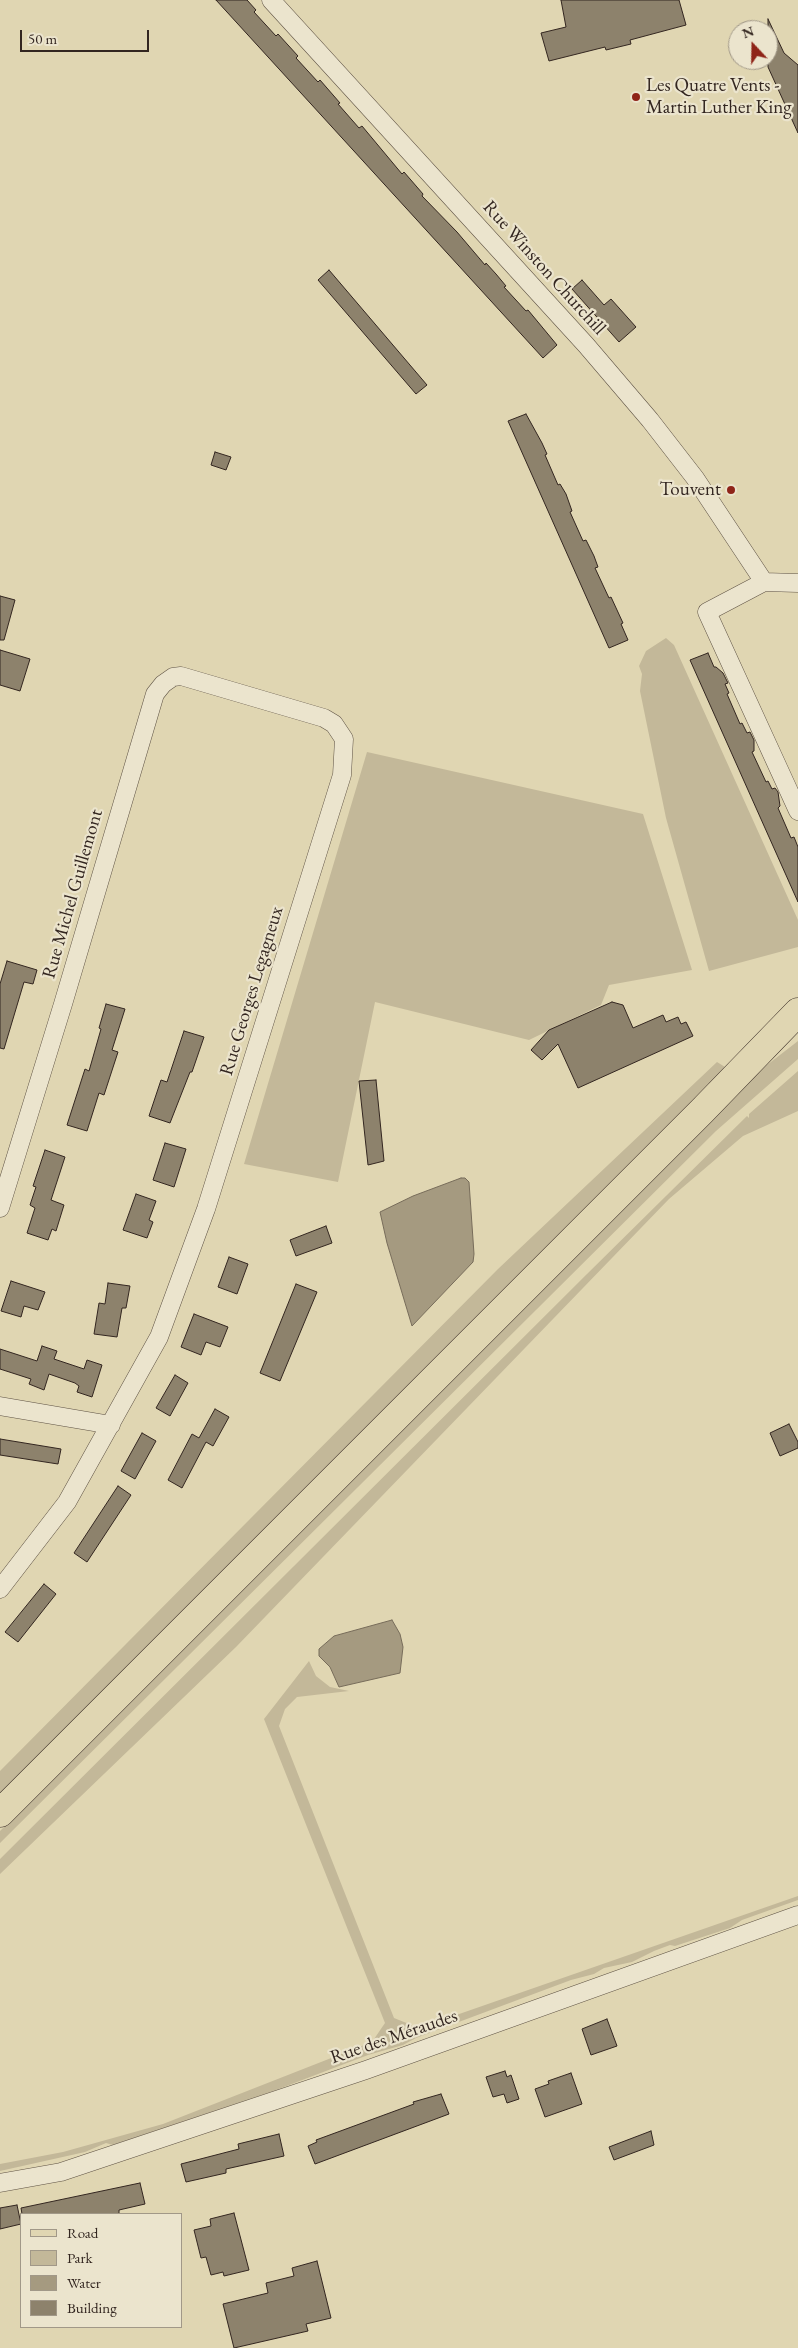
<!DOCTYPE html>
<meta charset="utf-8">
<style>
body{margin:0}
#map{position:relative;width:798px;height:2348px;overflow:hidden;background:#e0d6b2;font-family:"EB Garamond",serif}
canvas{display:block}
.legend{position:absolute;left:20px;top:2213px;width:162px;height:115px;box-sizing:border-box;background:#ebe4cd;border:1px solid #a19888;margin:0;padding:6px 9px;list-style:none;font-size:15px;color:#332620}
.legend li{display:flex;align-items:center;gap:10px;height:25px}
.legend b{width:25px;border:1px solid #a19888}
.north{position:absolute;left:728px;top:20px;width:50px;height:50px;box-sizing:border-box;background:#ebe4cd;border:1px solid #a19888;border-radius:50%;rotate:339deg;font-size:14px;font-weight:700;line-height:20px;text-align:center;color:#332620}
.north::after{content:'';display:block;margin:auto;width:18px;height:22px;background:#8f2418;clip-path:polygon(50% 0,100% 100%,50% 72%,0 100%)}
.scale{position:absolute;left:20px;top:30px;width:129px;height:22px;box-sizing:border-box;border:2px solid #332620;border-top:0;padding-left:6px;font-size:15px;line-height:18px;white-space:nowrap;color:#332620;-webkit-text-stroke:4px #ebe4cd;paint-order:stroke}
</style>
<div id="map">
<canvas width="798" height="2348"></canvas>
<ul class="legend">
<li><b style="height:6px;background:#e0d6b2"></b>Road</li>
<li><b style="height:14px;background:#c3b899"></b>Park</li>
<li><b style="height:14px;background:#a59a80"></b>Water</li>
<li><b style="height:14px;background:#8d826c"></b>Building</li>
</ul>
<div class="north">N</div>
<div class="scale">50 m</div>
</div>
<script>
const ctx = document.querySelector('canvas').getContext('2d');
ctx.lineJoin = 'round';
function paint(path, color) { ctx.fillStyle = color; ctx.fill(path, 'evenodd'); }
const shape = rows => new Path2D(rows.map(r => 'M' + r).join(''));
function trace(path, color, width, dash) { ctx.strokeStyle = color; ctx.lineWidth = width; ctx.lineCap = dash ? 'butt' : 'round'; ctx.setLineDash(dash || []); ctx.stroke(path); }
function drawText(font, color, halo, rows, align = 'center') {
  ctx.font = font + ' "EB Garamond",serif'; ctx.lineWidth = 4.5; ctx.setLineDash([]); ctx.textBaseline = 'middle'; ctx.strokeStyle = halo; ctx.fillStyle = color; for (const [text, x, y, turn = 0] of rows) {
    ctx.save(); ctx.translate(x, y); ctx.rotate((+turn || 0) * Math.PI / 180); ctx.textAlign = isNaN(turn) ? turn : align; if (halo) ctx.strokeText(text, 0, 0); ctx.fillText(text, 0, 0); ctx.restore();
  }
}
paint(shape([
 [666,638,674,645,798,920,798,947,709,971,666,818,640,691,642,674,639,666,646,651],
 [367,752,643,814,692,970,609,985,601,1005,529,1040,375,1002,338,1182,244,1164],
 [798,1041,798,1059,716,1131,0,1843,0,1831,679,1151,767,1065],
 [717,1062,725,1067,711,1087,0,1796,0,1771,498,1269],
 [798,1071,798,1111,743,1136,669,1199,236,1647,0,1874,0,1859,587,1274,747,1116,749,1118,749,1114],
 [309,1661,316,1676,330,1687,349,1691,297,1697,285,1709,279,1726,394,2018,419,2028,798,1896,798,1900,742,1920,730,1928,675,1946,670,1945,654,1951,632,1962,604,1968,594,1974,571,1980,416,2038,403,2045,368,2055,276,2090,113,2145,106,2143,85,2152,0,2171,0,2164,63,2152,163,2124,372,2042,385,2023,264,1719]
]), '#c3b899');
const water = shape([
 [461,1178,465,1178,469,1182,474,1254,473,1262,412,1326,387,1243,380,1212,413,1196,461,1178],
 [392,1620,400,1634,403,1647,400,1673,339,1687,330,1667,319,1656,319,1649,334,1636,392,1620]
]);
paint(water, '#a59a80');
trace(water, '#776c5a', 1);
const building = shape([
 [216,0,247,0,256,10,254,12,276,36,278,34,298,56,296,58,318,82,320,80,340,103,338,104,359,128,362,126,402,174,404,172,423,194,422,196,457,232,485,265,486,263,496,274,506,286,504,287,526,311,528,310,557,345,543,358,216,0],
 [561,0,679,0,686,25,630,40,631,44,606,50,605,47,549,61,541,33,566,27,561,0],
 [768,19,784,53,798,65,798,133,768,67,768,19],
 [329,270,427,385,416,394,318,280,329,270],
 [582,280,604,305,611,299,636,327,619,342,572,289,582,280],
 [526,414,542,443,547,454,545,455,558,485,560,484,566,494,572,511,570,512,583,541,586,540,594,556,598,567,595,568,609,598,611,597,623,623,621,624,628,640,609,648,508,421,526,414],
 [215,452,231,457,226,470,211,465,215,452],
 [0,596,15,600,4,640,0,640,0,596],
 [0,650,30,659,20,691,0,685,0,650],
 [708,653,714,667,716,667,723,673,728,683,725,684,729,693,727,694,740,724,742,723,747,733,750,732,754,740,754,751,752,752,766,782,768,781,772,789,775,788,778,792,780,806,778,808,791,838,794,837,798,847,798,902,690,660,708,653],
 [7,961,37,970,33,984,24,982,4,1049,0,1048,0,984,7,961],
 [612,1002,623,1005,633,1028,663,1015,666,1022,678,1017,681,1024,686,1022,693,1036,578,1088,558,1044,542,1060,531,1050,549,1030,612,1002],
 [106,1004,125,1009,112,1050,118,1052,104,1095,99,1093,87,1131,67,1125,85,1069,89,1071,101,1029,99,1028,106,1004],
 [184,1031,204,1037,192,1072,190,1072,170,1123,149,1116,161,1080,167,1082,184,1031],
 [376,1080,384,1161,368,1165,359,1081,376,1080],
 [165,1143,186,1149,174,1187,153,1180,165,1143],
 [45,1150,65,1157,51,1200,64,1205,56,1231,52,1229,48,1240,27,1233,35,1208,30,1205,36,1187,33,1186,45,1150],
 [136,1194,156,1201,149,1220,153,1222,147,1238,123,1230,136,1194],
 [326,1226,332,1243,296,1256,290,1240,326,1226],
 [229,1257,248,1264,237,1294,218,1287,229,1257],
 [11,1281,45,1292,38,1310,24,1306,21,1317,1,1311,11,1281],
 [108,1283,130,1286,126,1308,122,1308,117,1337,94,1334,99,1303,105,1304,108,1283],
 [296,1284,317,1292,280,1381,260,1373,296,1284],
 [194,1314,228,1327,220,1347,206,1342,201,1355,181,1347,194,1314],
 [42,1346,57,1351,54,1359,84,1369,87,1360,102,1365,92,1397,77,1392,79,1386,75,1383,49,1374,44,1390,29,1384,31,1379,0,1369,0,1349,37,1361,42,1346],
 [175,1375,188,1383,170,1416,156,1408,175,1375],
 [215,1409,229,1417,213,1446,206,1442,182,1488,168,1480,192,1434,199,1438,215,1409],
 [789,1424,798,1442,798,1448,780,1456,770,1433,789,1424],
 [142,1433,156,1441,135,1479,121,1471,142,1433],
 [0,1439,61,1449,58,1464,0,1455,0,1439],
 [118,1486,131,1495,87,1562,74,1553,118,1486],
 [44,1584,56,1594,18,1642,5,1632,44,1584],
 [607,2019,617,2046,591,2055,582,2029,607,2019],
 [505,2071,507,2077,511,2075,519,2099,507,2103,504,2094,493,2097,486,2077,505,2071],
 [571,2073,582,2104,545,2117,535,2089,549,2084,548,2081,571,2073],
 [441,2094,449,2114,315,2164,308,2146,317,2142,316,2140,414,2104,413,2102,441,2094],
 [651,2131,654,2145,614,2160,609,2147,651,2131],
 [279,2134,284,2156,226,2169,226,2173,186,2182,181,2164,239,2149,238,2144,279,2134],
 [140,2183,145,2204,119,2210,119,2214,22,2214,21,2208,140,2183],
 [17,2205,21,2224,0,2229,0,2208,17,2205],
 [234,2213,249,2270,224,2276,223,2272,211,2275,206,2257,201,2258,194,2230,211,2226,210,2219,234,2213],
 [317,2261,331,2318,306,2324,308,2331,234,2348,223,2304,268,2293,266,2283,294,2276,292,2268,317,2261]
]);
paint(building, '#8d826c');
trace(building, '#332620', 1);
const minor = shape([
 [271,0,586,345,650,420,695,478,764,582],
 [798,583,764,582,707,612,798,811],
 [0,1208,63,1004,155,694,163,684,173,677,181,676,324,718,334,724,344,739,342,775,206,1209,159,1337,67,1502,0,1589],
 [0,1406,111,1425],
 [0,2183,61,2172,366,2070,798,1915]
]);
const primary = shape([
 [0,1813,702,1111,798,1012]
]);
trace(minor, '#5e5244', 19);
trace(primary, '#332620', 29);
trace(minor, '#ebe4cd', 18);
trace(primary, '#e0d6b2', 28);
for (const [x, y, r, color] of [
 [636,97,5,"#8f2418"],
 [731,490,5,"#8f2418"]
]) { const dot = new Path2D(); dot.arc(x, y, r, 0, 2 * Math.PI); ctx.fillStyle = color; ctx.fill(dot); trace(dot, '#ebe4cd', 2); }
drawText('19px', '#332620', '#ebe4cd', [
 ["Les Quatre Vents -",646,86],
 ["Martin Luther King",646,108],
 ["Touvent",721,490,"right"]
], 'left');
drawText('19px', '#332620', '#ebe4cd', [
 ["Rue Winston Churchill",544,268,48],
 ["Rue Michel Guillemont",73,894,-74],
 ["Rue Georges Legagneux",252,991,-73],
 ["Rue des Méraudes",394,2037,-19]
]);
</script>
